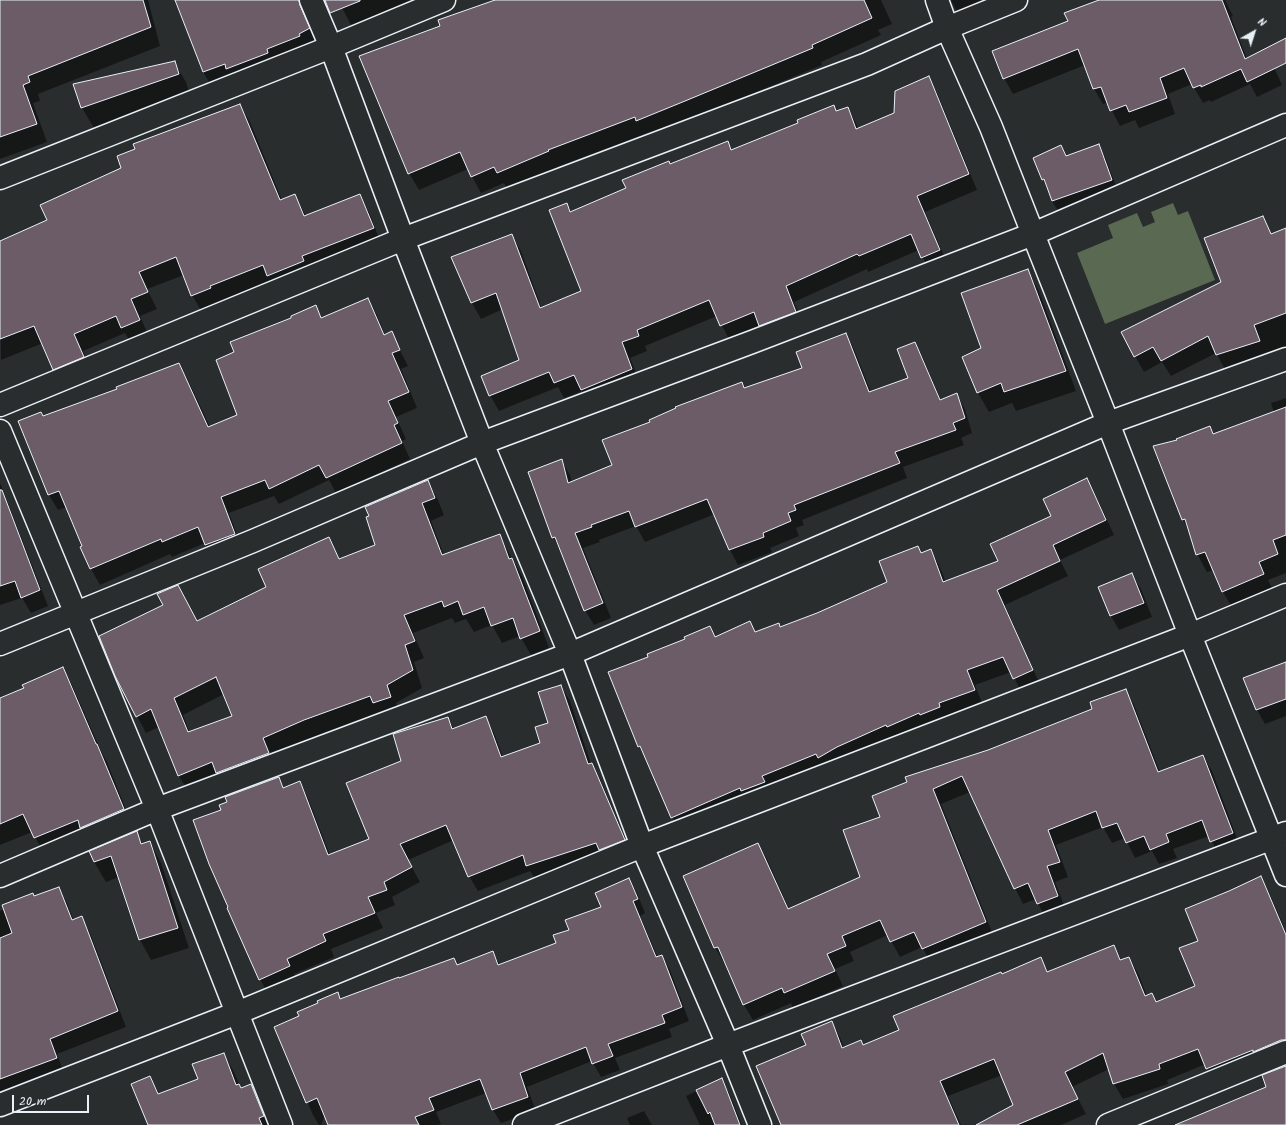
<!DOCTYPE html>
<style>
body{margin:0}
#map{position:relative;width:1286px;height:1125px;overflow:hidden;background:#2a2d2e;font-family:Kalam,sans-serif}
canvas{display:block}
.north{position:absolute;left:1234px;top:12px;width:40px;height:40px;-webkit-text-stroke:3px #2a2d2e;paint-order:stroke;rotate:39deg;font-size:11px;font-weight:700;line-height:16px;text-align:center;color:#e8f1f8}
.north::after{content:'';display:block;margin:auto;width:14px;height:18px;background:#e8f1f8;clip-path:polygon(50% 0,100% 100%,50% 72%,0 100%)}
.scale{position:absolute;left:12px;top:1095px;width:77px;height:18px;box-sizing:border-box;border:2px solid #e8f1f8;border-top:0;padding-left:5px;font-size:12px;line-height:14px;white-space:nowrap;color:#e8f1f8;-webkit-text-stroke:3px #2a2d2e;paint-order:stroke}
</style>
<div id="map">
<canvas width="1286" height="1125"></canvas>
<div class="north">N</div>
<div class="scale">20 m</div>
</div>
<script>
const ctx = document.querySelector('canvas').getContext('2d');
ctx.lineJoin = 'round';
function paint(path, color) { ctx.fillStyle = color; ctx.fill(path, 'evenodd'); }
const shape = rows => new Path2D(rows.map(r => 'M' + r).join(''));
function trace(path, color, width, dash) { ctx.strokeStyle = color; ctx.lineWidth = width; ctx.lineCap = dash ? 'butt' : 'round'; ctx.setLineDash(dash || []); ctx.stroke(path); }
paint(shape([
 [1173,203,1178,215,1188,211,1215,280,1105,324,1077,253,1113,238,1108,225,1137,213,1143,227,1155,222,1151,212]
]), '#596952');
paint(shape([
 [8,0,148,0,160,46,38,94,40,101,33,103,47,142,0,159,0,11],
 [175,0,284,0,302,13,310,27,317,43,212,87,203,72],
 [338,0,414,0,392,11,391,9,351,25],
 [497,0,881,0,892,24,878,30,881,35,821,62,822,65,647,137,645,134,557,167,557,168,507,189,504,183,481,193,468,169,419,190,409,173,441,26],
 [951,0,996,0,959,16],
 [1113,0,1225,0,1233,16,1231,17,1247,59,1273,65,1282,85,1257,97,1250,84,1211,102,1210,100,1203,103,1192,84,1168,94,1175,114,1139,128,1135,120,1120,126,1108,103,1103,104,1094,89,1085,65,1013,94,1004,78,1069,22],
 [174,62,186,82,190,95,94,128,82,108,74,85],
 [928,77,937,93,977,190,925,212,948,265,931,273,919,250,868,272,867,269,794,302,804,327,730,341,717,316,645,346,647,351,630,358,641,385,590,405,582,391,564,398,558,387,499,411,490,395,521,361,503,309,481,319,472,303,452,258,512,236,521,251,542,309,582,292,567,204,571,212,627,189,670,165,727,143,732,151,800,124,833,106,837,112,848,108,859,129,895,114],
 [240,105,250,122,282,200,295,195,306,216,360,195,369,212,382,246,202,312,192,295,184,275,147,289,157,309,140,316,149,337,132,345,125,333,83,351,93,374,64,386,54,369,43,343,1,360,0,242,49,220,122,168],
 [1098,145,1106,159,1119,194,1060,214,1052,201,1048,187,1043,179,1061,146,1067,156],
 [1262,217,1272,235,1286,229,1286,352,1226,371,1216,353,1171,376,1162,362,1144,372,1135,356,1222,283],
 [1027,270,1038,289,1076,391,1016,411,1012,403,989,412,978,393,963,357,983,349],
 [368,299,377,315,385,335,391,333,408,366,401,369,417,408,396,417,406,439,402,441,410,459,336,493,329,480,279,504,274,496,229,513,243,550,215,561,205,543,172,557,170,554,100,585,91,569,81,547,84,546,67,507,58,510,49,495,20,422,43,417,118,390,179,364,188,380,210,427,238,416,235,353,293,318,315,307,322,318],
 [846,334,854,349,871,392,909,379,915,344,923,358,941,400,956,394,965,409,972,433,961,438,964,445,903,467,907,478,802,520,804,525,796,528,799,536,770,548,772,552,738,565,730,550,715,514,645,542,636,526,599,540,600,542,583,548,611,618,594,625,585,610,562,552,553,537,561,460,570,475,572,483,613,466,651,423,742,383,745,388,804,368],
 [1286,398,1286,573,1268,580,1274,592,1233,609,1223,592,1214,570,1207,572,1197,554,1189,530,1183,520,1178,441,1210,428,1214,435,1274,413,1271,403],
 [1086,479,1095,494,1114,535,1060,560,1068,576,1005,605,1040,685,1022,693,1011,672,975,685,983,705,681,832,672,817,647,761,639,746,649,657,710,627,716,638,756,633,779,624,781,628,818,614,888,582,918,547,922,554,931,550,939,565,946,582,999,561,1052,516],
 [427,481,437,498,444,515,431,521,444,555,499,535,522,576,549,648,531,655,520,636,502,643,492,625,474,632,466,619,455,623,452,618,413,633,424,658,414,662,422,688,396,703,400,714,384,720,380,713,314,737,189,793,179,776,159,727,146,733,137,716,164,605,178,586,197,622,268,587,328,538,340,560,377,546],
 [224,694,233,716,190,733,183,715],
 [0,483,48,606,31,613,22,598,0,605],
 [1132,575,1141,589,1152,617,1119,630,1111,616],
 [1286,663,1286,716,1265,724,1257,710,1245,679],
 [63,668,72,685,102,753,107,762,133,827,45,855,32,832,0,845,0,699,25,688],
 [561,686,570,701,591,764,600,779,632,855,536,880,530,871,478,891,469,876,454,840,408,860,420,882,392,897,395,905,376,913,383,928,331,949,334,957,294,974,298,981,268,994,260,979,229,907,223,811,278,778,284,788,300,782,308,798,330,855,370,839,402,762,448,718,454,729,486,718,494,733,503,757,541,743,549,724],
 [1126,690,1134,705,1160,772,1203,756,1212,771,1241,849,1220,857,1209,836,1173,849,1177,858,1159,864,1152,851,1135,858,1125,838,1112,843,1103,827,1056,845,1068,877,1055,882,1066,911,1046,919,1036,899,1023,904,1015,888,970,792,941,804,994,937,931,963,922,947,900,957,888,935,850,952,854,961,835,969,843,986,793,1008,791,1003,753,1020,744,1005,725,962,724,963,715,947,758,844,767,859,789,909,861,877,881,818,989,751,1094,709],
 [136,833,143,845,150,842,161,863,189,948,151,960,140,940,119,877,106,882,94,862],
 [1261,877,1269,892,1286,932,1286,1038,1253,1051,1253,1053,1286,1040,1286,1057,1216,1084,1206,1064,1167,1080,1168,1084,1123,1099,1114,1084,1109,1069,1072,1087,1086,1114,1061,1125,978,1125,1014,1105,1002,1075,948,1096,961,1125,792,1125,807,1046,832,1023,840,1037,844,1048,863,1046,901,1031,1002,975,1041,959,1049,973,1113,946,1122,961,1129,958,1138,973,1147,996,1152,994,1157,1003,1196,987,1199,942],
 [629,880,637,893,645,913,640,916,658,958,662,956,670,970,689,1021,669,1029,672,1037,615,1058,620,1070,601,1077,592,1061,527,1087,536,1111,501,1123,493,1110,486,1093,436,1112,441,1124,437,1125,329,1125,325,1115,321,1125,319,1125,313,1115,275,1027,300,1017,337,994,341,1000,399,980,458,966,493,952,500,965,557,943,570,930,602,907],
 [58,888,67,903,74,921,82,918,90,933,126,1027,57,1054,64,1073,0,1102,0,911],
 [224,1054,234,1072,241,1089,251,1085,261,1103,270,1125,149,1125,150,1077,160,1095,199,1079],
 [721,1079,729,1093,742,1125,700,1125,686,1096],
 [644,1111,652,1125,630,1125,627,1118]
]), '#0007');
const building = shape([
 [0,0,143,0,151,27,28,76,30,82,23,85,37,124,0,137,0,0],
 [175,0,299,0,300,5,310,28,299,34,300,36,267,49,268,53,226,69,225,64,203,72,175,0],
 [325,0,360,0,360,1,330,13,325,0],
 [495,0,864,0,872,18,812,45,813,48,685,101,636,121,635,117,548,150,549,151,497,173,494,167,471,177,460,152,408,174,359,56,440,26,438,20,495,0],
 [1099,0,1222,0,1245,59,1286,38,1286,63,1247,82,1241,69,1201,87,1201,85,1193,88,1184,68,1160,78,1167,98,1129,112,1126,105,1110,111,1101,87,1093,89,1078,49,1003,79,992,51,1068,21,1064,13,1099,0],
 [175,61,179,74,81,108,73,84,175,61],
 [929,76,969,174,917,196,940,250,921,258,911,234,859,256,857,254,786,286,796,312,759,326,754,312,720,326,709,300,637,330,639,336,622,342,632,369,581,390,574,375,554,383,549,372,489,396,481,376,519,360,496,293,471,303,451,257,512,234,540,308,581,291,549,210,567,203,570,212,626,188,622,180,669,161,670,164,728,141,731,150,798,123,797,120,834,105,836,111,848,107,856,129,894,113,895,91,929,76],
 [240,104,280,200,295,194,304,216,360,194,374,228,302,256,304,261,267,276,263,265,210,286,211,288,191,296,176,257,139,272,148,292,131,299,140,320,121,328,116,316,74,334,84,357,53,370,34,326,0,339,0,241,47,220,40,205,121,168,117,156,135,149,133,144,240,104],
 [1099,144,1112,180,1052,201,1044,179,1042,180,1033,158,1061,145,1066,156,1099,144],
 [1263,216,1271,234,1286,228,1286,313,1254,325,1260,341,1216,355,1208,336,1161,361,1153,347,1134,357,1121,332,1221,282,1204,238,1263,216],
 [1028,269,1066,371,1004,392,1001,383,977,393,962,357,981,348,961,293,1028,269],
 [368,298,384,335,392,331,400,350,392,353,409,392,388,401,398,423,394,425,402,443,326,478,319,465,269,489,265,480,221,497,235,534,205,545,198,527,162,542,161,539,90,569,80,547,82,546,59,491,48,495,18,421,41,412,43,416,117,389,116,387,179,363,208,427,237,415,216,360,234,352,230,342,291,318,291,316,316,305,321,318,368,298],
 [846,333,869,392,908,378,897,349,915,342,940,400,957,393,965,418,953,423,956,430,895,452,900,463,794,505,796,510,788,513,791,521,763,533,764,537,729,550,707,499,635,527,629,511,591,525,592,527,575,533,603,603,584,611,555,537,552,538,528,472,562,459,568,483,612,465,602,440,650,422,649,420,676,408,675,407,742,382,744,388,802,368,796,352,846,333],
 [1286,407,1286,535,1273,540,1278,554,1259,562,1264,574,1222,592,1205,552,1196,555,1185,519,1182,520,1153,446,1177,440,1176,439,1210,426,1213,434,1286,407],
 [1087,478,1106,520,1053,545,1060,561,997,590,1033,670,1013,679,1003,657,967,670,975,690,939,703,940,707,920,715,919,713,887,727,886,725,837,747,818,758,816,754,762,776,765,782,741,791,740,788,671,818,640,746,638,747,608,672,648,657,647,654,685,639,684,637,710,626,715,637,750,621,755,632,779,623,780,627,817,613,887,582,879,561,918,546,921,553,931,549,943,582,998,561,990,544,1051,516,1043,499,1087,478],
 [428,480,435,498,422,503,442,555,500,534,509,559,512,558,540,631,520,639,513,618,491,626,484,607,463,615,458,601,444,607,442,601,404,615,415,641,405,645,413,670,387,685,391,697,373,703,370,696,304,720,263,738,269,753,216,773,212,762,178,776,151,709,136,717,115,676,99,636,163,605,157,594,178,585,197,621,266,587,258,569,329,537,339,559,375,545,366,517,369,516,365,507,428,480],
 [216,677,232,716,188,732,174,698,216,677],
 [0,490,2,490,40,590,21,598,15,581,0,586,0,490],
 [1132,573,1144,603,1110,616,1098,587,1132,573],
 [1286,662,1286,699,1256,710,1243,678,1286,662],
 [63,667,96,744,97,744,124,809,80,828,78,820,34,838,23,814,0,824,0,698,24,688,22,685,63,667],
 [561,685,588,764,592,763,625,840,599,850,596,843,526,866,523,855,468,877,446,825,400,844,412,867,384,882,387,890,368,897,375,913,323,934,326,941,287,959,290,966,259,980,227,908,228,907,209,864,193,820,221,810,219,805,227,802,225,797,279,777,283,788,300,781,328,855,369,839,346,783,401,761,393,734,448,717,452,729,486,716,501,757,540,743,535,727,548,723,538,692,561,685],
 [1126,689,1158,772,1203,755,1233,833,1210,842,1202,820,1166,834,1169,842,1150,850,1144,836,1126,843,1117,823,1102,828,1096,811,1048,830,1060,862,1047,866,1058,896,1037,904,1028,883,1014,889,962,776,933,789,986,922,922,949,914,932,890,942,880,920,842,936,846,946,827,954,835,971,784,993,782,988,743,1005,718,947,714,948,683,876,758,843,788,909,860,877,843,830,880,817,872,796,907,782,905,777,988,750,1092,709,1090,702,1126,689],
 [137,831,141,844,150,841,178,928,139,940,111,856,94,862,89,851,137,831],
 [1261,876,1286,935,1286,1040,1281,1040,1253,1052,1253,1050,1206,1069,1198,1049,1159,1064,1160,1069,1113,1084,1103,1053,1065,1072,1078,1099,1017,1125,976,1125,1013,1105,994,1059,940,1081,959,1125,781,1125,756,1066,806,1045,801,1034,832,1021,842,1048,861,1040,863,1045,899,1030,893,1016,1001,972,1002,974,1041,957,1047,972,1114,945,1120,960,1129,957,1145,996,1152,993,1156,1002,1195,986,1179,948,1198,941,1185,909,1229,891,1261,876],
 [629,878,638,899,633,901,656,957,662,955,682,1007,662,1015,665,1023,608,1044,613,1056,592,1064,586,1047,520,1073,528,1097,492,1110,480,1079,429,1098,434,1110,415,1117,419,1125,328,1125,317,1098,306,1103,274,1027,299,1016,297,1012,318,1003,317,1001,338,992,340,999,399,977,399,978,454,958,457,965,493,951,498,965,556,943,553,935,569,930,565,920,601,907,595,893,629,878],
 [59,887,72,920,82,916,118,1011,50,1039,57,1058,0,1079,0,938,12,933,2,905,33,893,34,896,59,887],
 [224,1053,236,1085,239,1084,241,1088,251,1084,264,1116,259,1118,262,1125,148,1125,131,1084,150,1076,158,1094,198,1079,192,1064,224,1053],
 [1286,1066,1286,1125,1175,1125,1266,1087,1262,1075,1286,1066],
 [722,1078,740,1125,715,1125,710,1112,708,1114,696,1090,722,1078]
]);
paint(building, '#6b5c68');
trace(building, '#e8f1f8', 1);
const minor = shape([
 [311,0,331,47,403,239,482,443,570,654,642,846,728,1045,760,1125],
 [0,178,331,47,444,0],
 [0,405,403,239,867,64,947,28,1016,0],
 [0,431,157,809,281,1125],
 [0,644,253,541,482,443,752,342,1033,234,1286,125],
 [0,876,157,809,570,654,1108,423,1286,359],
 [0,1105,237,1013,642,846,1190,635,1286,595],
 [524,1125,728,1045,1286,833],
 [1108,1125,1286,1052]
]);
const tertiary = shape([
 [937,0,947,28,991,127,1033,234,1108,423,1190,635,1286,875]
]);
trace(minor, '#e8f1f8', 25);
trace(tertiary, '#e8f1f8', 25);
trace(minor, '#2a2d2e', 22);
trace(tertiary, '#2a2d2e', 22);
</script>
